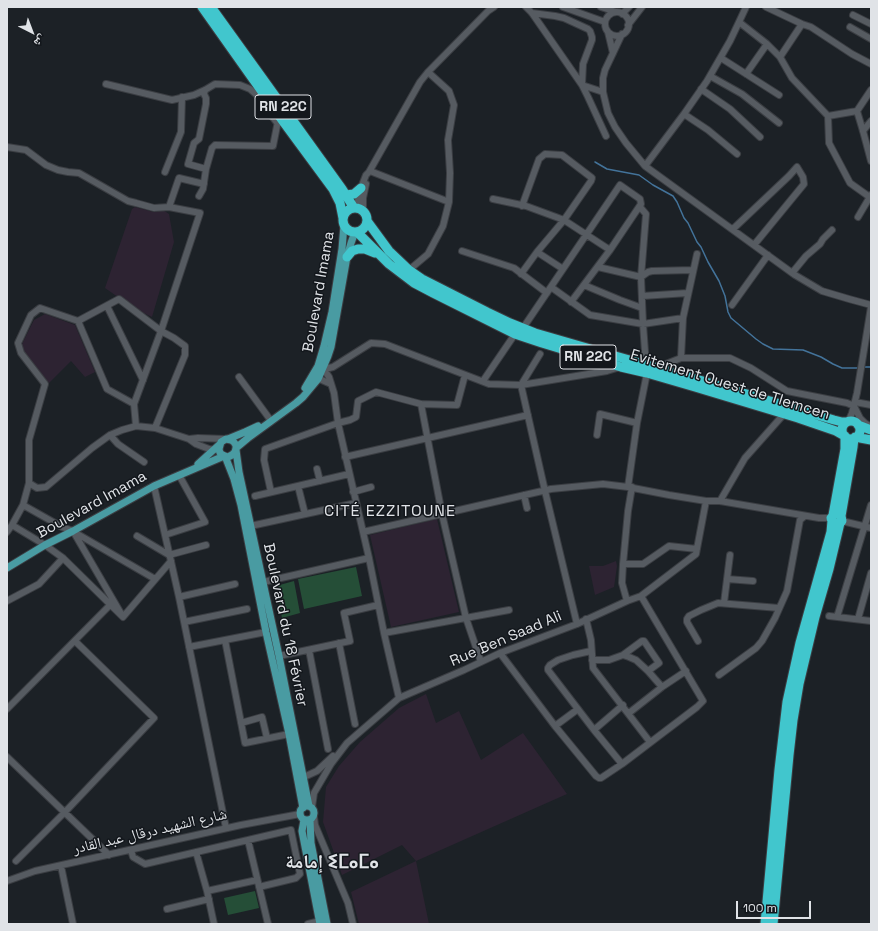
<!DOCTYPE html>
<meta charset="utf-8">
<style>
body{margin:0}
#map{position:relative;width:878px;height:931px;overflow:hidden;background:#1c2126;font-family:"Space Grotesk","Noto Naskh Arabic",sans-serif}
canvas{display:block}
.frame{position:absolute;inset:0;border:8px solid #e0e3e7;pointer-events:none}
.north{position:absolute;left:12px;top:12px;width:40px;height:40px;-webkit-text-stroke:3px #13171c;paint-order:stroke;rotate:138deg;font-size:11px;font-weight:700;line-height:16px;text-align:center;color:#e0e3e7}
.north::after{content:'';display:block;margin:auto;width:14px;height:18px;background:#e0e3e7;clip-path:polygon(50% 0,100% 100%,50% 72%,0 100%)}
.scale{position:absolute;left:736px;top:901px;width:75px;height:18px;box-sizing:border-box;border:2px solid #e0e3e7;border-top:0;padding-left:5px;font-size:12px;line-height:14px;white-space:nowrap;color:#e0e3e7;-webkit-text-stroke:3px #13171c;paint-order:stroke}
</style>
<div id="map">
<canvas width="878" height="931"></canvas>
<div class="frame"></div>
<div class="north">ش</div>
<div class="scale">100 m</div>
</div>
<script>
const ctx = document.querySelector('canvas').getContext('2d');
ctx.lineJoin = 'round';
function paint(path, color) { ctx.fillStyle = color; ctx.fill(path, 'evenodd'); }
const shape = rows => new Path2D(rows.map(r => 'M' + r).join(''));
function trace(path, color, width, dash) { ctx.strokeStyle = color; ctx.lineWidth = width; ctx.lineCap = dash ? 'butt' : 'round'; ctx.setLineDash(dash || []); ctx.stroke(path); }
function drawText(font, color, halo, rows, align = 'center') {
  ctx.font = font + ' "Space Grotesk","Noto Naskh Arabic","Noto Sans Tifinagh",sans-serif'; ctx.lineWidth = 3; ctx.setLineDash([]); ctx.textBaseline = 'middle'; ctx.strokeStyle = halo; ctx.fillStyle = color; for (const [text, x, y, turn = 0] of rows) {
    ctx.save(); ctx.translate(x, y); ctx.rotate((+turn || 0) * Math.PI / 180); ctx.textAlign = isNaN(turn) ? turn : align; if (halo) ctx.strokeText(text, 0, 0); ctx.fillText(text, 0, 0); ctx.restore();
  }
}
paint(shape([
 [135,207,154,212,163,210,169,214,174,242,152,317,135,309,105,288,132,209],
 [45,314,75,325,95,372,85,377,71,361,49,383,24,352,22,344,34,320],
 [437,519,459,612,391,627,370,535],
 [616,561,617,566,614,587,595,595,589,566,603,566],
 [426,694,436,723,459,711,481,760,523,733,567,794,416,861,429,924,359,924,351,892,416,861,402,845,342,875,323,822,326,787,339,766,360,742,399,708]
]), '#2d2332');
paint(shape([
 [356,567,362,596,304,609,298,579],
 [294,581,300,613,282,618,276,586],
 [255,891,259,908,228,915,224,898]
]), '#254e37');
trace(shape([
 [595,162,607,169,639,175,653,185,673,196,677,202,684,218,688,223,697,242,701,247,708,262,719,281,725,296,728,312,731,318,756,339,763,344,773,349,803,350,821,357,833,364,842,368,860,368],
 [863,367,871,367]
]), '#43739a', 1.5);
const minor = shape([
 [526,7,532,13,582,85,588,97,606,136],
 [563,7,605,22],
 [601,7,616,12],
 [766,7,802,24,811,27,852,54,871,64],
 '605 24a12 12 0 1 1 24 0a12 12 0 1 1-24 0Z',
 [532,13,555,16,564,18,588,29,590,31,592,37,592,40,583,64,582,85,603,92],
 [622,14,629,7],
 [853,15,871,24],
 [739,22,767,44,780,57,792,78,828,116,829,143,850,183,871,198],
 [628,25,642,7],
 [850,27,871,39],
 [608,32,613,53],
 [622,34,605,70,603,78,603,92,608,113,615,127,626,143,645,166,795,275,822,291,849,299,871,305],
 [780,57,802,24],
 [721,58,779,95],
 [746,74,767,44],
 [710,76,742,94,779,123],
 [106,84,172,100,194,95,205,90,215,84,240,85,250,89,267,104],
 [701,89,730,109,760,137],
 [205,90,204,94,206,98,206,104,199,139,194,143,188,164,206,169,212,148,215,145,273,146,278,121,281,118],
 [260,101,278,124],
 [857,111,871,90],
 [684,114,708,130,737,154],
 [828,116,857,111,863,131,871,161],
 [863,131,871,121],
 [7,147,26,150,46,165,58,170,68,172,79,173,128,201,136,203,154,208,169,207,200,213,161,331,134,404],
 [645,166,684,114,707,81,730,41,739,22,746,7],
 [370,171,449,202],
 [165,172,181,132,182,97],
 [199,196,203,189,206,169],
 [493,199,526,206,564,220,610,250],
 [169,207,179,178,204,184],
 [640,207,646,214,641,277,643,324,646,365],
 [357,209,359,193,366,175,369,172,420,82,428,72,488,11,494,7],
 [363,212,363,198,366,184],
 [858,217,871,195],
 [733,229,789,176,797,167,803,177,804,184,754,245],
 [462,251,514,268,547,293],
 [537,252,563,269],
 [598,267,641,277,648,272,652,271,693,270],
 [409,270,428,254,443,226,449,202,450,173,448,140,454,105,449,91,428,72],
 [792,273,806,256,820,244,823,239,832,230],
 [521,274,537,252,564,220,591,181,592,178,562,155,545,154,539,159,522,206],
 [584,285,620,300,642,308],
 [551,287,590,315,643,324,683,318],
 [642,296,688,293],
 [732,305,768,255],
 [107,306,143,380],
 [78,321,119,299,161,331,174,338,185,346,185,355,155,428],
 [523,328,620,185,640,199,641,204,610,250,571,302],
 [681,358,730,358,751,368,787,391,847,403,854,406],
 [324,366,329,368,333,367,371,343,385,344,489,384,521,385,540,354],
 [320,367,327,374,329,377,334,393,338,423,369,558,384,633,399,698],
 [656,368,681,358,683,318,697,254],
 [239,377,269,418],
 [315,377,331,384],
 [483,381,515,334],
 [855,402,871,405],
 [421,404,457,405,465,375],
 [854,406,860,418,865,423,871,427],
 [848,422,852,413,857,393,871,307],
 [136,426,134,404,107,389,78,321,40,308,31,315,18,343,21,353,45,384,29,440,29,483,37,488,46,487,92,448,110,435,122,430,136,426,155,428,189,439,196,444,209,449,215,450],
 [110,435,118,444,144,462],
 [597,435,600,414,637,423],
 [189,439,198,438,226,439],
 [345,457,528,415],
 [317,469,320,481],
 [154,486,179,597,226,828],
 [298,486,305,514],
 [628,487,637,423,647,373],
 [271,492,264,460,265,449,338,423,350,420,356,417,358,401,376,392,421,404,442,514,466,618,481,662],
 [353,492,371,487],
 [524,495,527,508],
 [255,496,349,474],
 [720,501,745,458,784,414],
 [842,521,871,528],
 [12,525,45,545,63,558,123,617,73,531,62,527,23,505],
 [246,527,356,503],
 [7,532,12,525,23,505,29,483],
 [74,532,155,579],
 [363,532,551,489,603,484,628,487,669,495,706,501,720,501,819,518,831,518],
 [165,535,205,522,179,475],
 [137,536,169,555,206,545],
 [623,564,628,511,632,487],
 [727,579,753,581],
 [259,583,369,558],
 [179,597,235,584],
 [7,601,39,584,63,558],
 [627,601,622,583,623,564,643,564,669,546,697,549],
 [724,603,730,555],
 [829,616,871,621],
 [123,617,171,561],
 [837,617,871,505],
 [586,619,591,640,593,668,650,742],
 [858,619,871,573],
 [184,622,247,609],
 [577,624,545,491,521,385,607,371,620,367],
 [384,633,509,610],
 [225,640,245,743,289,734],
 [698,641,687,622,687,619,689,616,701,610,718,603,779,608],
 [339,643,355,724],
 [189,647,266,632],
 [309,650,328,749],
 [591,651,573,655,558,660,550,665,548,668,548,670,594,730,622,764],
 [500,653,555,726,596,776,599,778,601,778,622,764,697,707,703,701,641,596],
 [623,655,642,641,644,641,659,663,648,671],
 [279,656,350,641,344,613,378,605],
 [592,660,609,660,623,655,629,657,636,660,648,671,662,687],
 [719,675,756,648,762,641,775,618,787,591,800,520,805,516],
 [7,709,111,604],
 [629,713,662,687,686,671],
 [241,723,262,717,267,738],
 [555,726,578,709],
 [594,730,623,705],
 [7,757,109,855],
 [304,777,317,771,333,756],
 [312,807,314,793,331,764,347,743,399,698,464,670,500,653,577,624,627,601,641,596,696,554,706,501],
 [314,817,315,825,348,903,353,924],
 [248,840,268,924],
 [131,850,133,857,145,864,291,830,300,874,296,878,259,887],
 [196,852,207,891,214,924],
 [16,861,65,812,154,718,75,641],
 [61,866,73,924],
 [7,881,35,871,241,825,300,814],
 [207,891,257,880],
 [167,909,209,899],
 [308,924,320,921]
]);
const major = shape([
 [305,388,318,366,324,346,332,312,342,249,344,225],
 [228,439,245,432,258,426],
 [236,448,236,445,233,441,231,440,226,439,221,442,219,449,220,453,224,456,228,457,232,455,235,452,236,448,248,438,296,403,303,397,318,379,328,356,331,347,347,257,351,243,355,232],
 [236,450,239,472,279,656,309,806],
 [225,456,234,479,241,505,266,632,289,734,303,808],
 [198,464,220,444],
 [7,568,45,545,73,531,154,486,224,456],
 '300 813a7 7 0 1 1 14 0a7 7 0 1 1-14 0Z',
 [304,820,302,831,320,924],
 [310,820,311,843,327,924]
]);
const highway = shape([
 [202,7,282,120,333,189,340,203,343,218],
 [211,7,342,189,354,208],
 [346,195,354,194,361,188],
 '343 220a12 12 0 1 1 24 0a12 12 0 1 1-24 0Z',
 [367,221,389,251,409,270,422,279,487,312,510,323,535,333,580,346,686,376,834,420,842,422,846,422],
 [357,232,389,264,414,283,433,293,515,334,542,343,621,367,647,373,695,387,798,418,836,431,843,435],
 [347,257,352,251,358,249,365,249,375,253],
 '842 430a9 9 0 1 1 18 0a9 9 0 1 1-18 0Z',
 [858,425,871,430],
 [855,437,871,440],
 [833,515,845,449,845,436],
 [841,516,853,447,854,438],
 [765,924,779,770,787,702,800,643,831,532,832,521],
 [773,924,789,755,793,720,799,684,815,617,829,569,840,523,842,521,841,516,838,514,835,514,831,518,832,521,836,524,840,523]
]);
trace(minor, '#3b3e43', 8);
trace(major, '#3b3e43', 9);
trace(highway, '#3b3e43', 11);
trace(minor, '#565b61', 6);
trace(major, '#499ba2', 7);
trace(highway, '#41c6cd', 9);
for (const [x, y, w] of [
 [283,107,56],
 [588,357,56]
]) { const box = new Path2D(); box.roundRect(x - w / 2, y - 12, w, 24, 3); ctx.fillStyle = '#13171c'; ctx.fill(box); trace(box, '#e0e3e7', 1); }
drawText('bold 14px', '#e0e3e7', null, [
 ["RN 22C",283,107],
 ["RN 22C",588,357]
]);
drawText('15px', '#e0e3e7', '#13171c', [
 ["Boulevard Imama",319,292,-80],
 ["Evitement Ouest de Tlemcen",730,385,17],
 ["Boulevard Imama",92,505,-29],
 ["Boulevard du 18 Février",285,625,78],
 ["Rue Ben Saad Ali",506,639,-23],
 ["شارع الشهيد درقال عبد القادر",150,832,-13]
]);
ctx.letterSpacing = '1px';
drawText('16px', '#e0e3e7', '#13171c', [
 ["CITÉ EZZITOUNE",390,512]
]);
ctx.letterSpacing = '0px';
drawText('bold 19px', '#e0e3e7', '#13171c', [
 ["إمامة ⵉⵎⴰⵎⴰ",332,863]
]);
</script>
